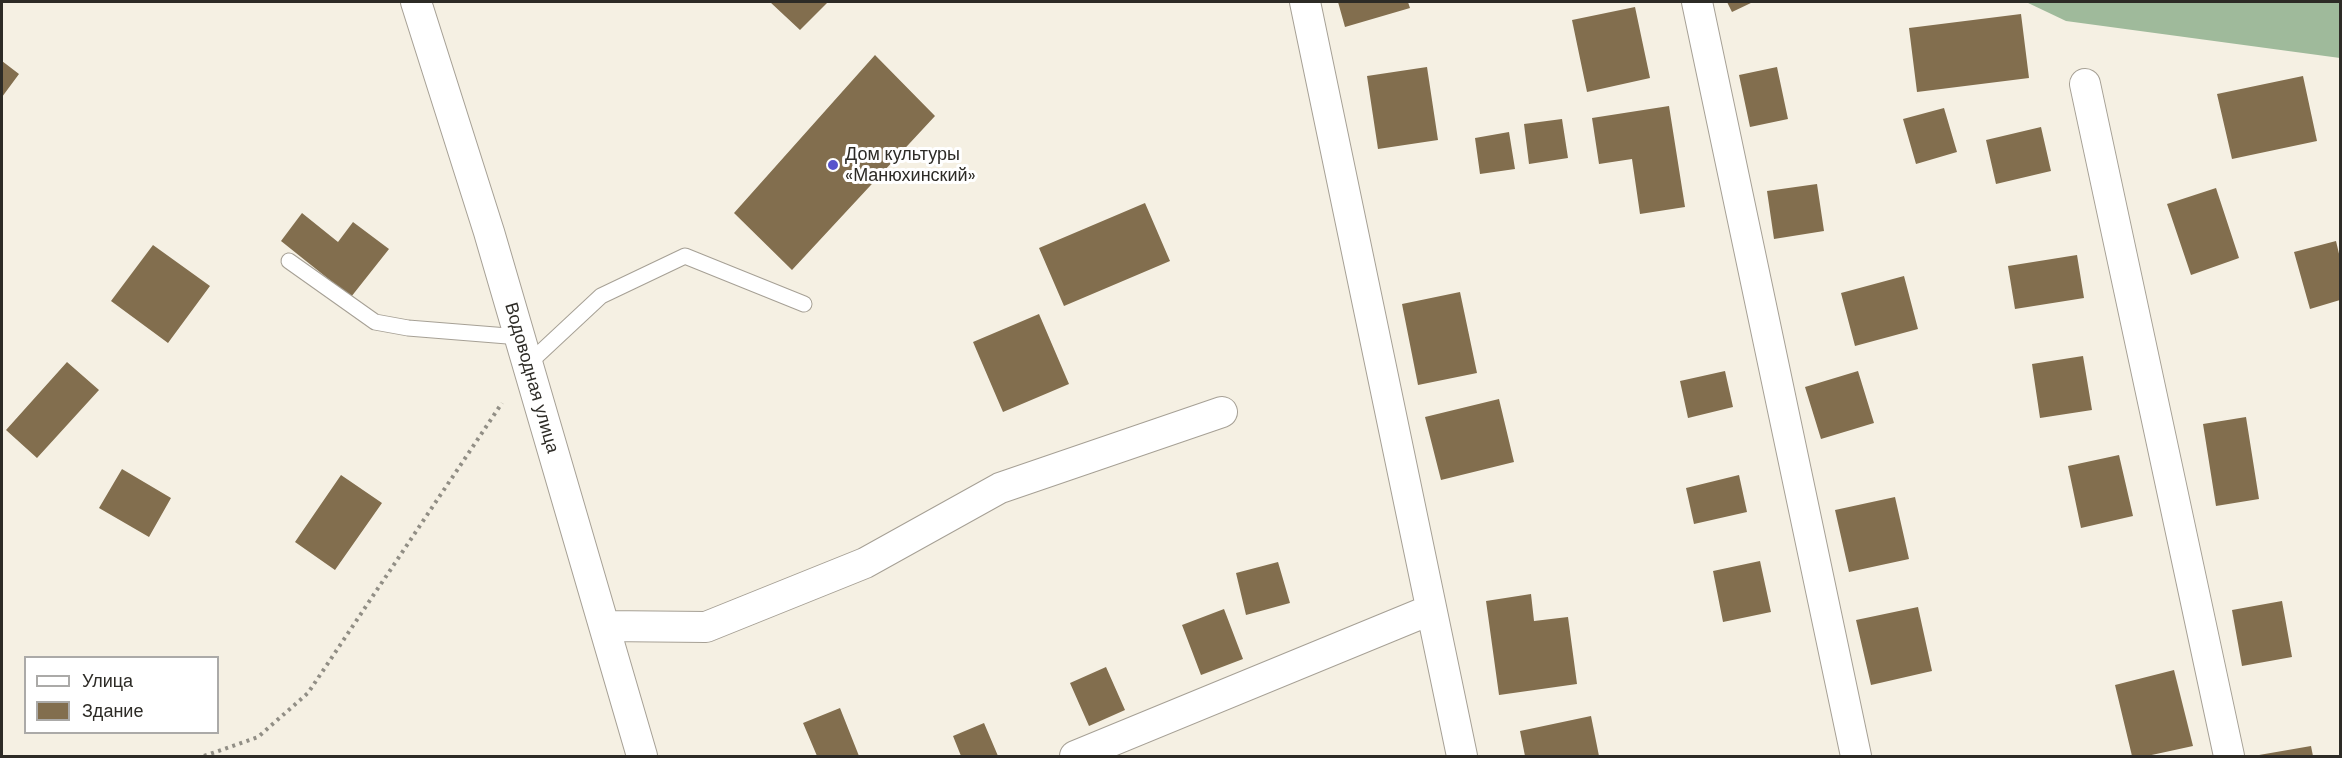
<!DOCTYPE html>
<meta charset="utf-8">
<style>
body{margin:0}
#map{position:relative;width:2342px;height:758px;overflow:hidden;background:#f5f0e3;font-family:"DM Sans",sans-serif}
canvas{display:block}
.frame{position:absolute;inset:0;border:3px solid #2d2b26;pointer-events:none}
.legend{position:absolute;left:24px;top:656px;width:195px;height:78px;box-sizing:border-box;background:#fff;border:2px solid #abaaa8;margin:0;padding:8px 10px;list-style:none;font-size:18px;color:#2d2b26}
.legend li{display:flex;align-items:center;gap:12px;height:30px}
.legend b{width:30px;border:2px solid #abaaa8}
</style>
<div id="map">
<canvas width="2342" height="758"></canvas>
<div class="frame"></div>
<ul class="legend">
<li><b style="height:8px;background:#fff"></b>Улица</li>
<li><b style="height:16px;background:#826e4e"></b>Здание</li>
</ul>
</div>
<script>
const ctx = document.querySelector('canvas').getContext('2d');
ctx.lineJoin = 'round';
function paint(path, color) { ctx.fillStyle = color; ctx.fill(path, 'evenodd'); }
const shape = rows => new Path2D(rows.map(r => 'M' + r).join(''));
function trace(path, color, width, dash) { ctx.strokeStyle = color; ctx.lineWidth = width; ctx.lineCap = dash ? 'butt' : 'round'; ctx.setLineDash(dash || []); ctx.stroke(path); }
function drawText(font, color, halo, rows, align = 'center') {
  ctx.font = font + ' "DM Sans",sans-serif'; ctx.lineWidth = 6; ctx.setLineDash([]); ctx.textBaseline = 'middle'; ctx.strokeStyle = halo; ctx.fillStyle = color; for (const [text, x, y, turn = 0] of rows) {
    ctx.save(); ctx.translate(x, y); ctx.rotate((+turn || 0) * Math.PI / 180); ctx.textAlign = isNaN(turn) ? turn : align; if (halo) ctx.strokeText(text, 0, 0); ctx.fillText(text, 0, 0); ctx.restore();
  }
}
paint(shape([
 [2026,2,2340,2,2340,58,2066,21]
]), '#9fba9b');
paint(shape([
 [770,2,828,2,800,30],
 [1338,2,1408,2,1410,8,1345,27],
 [1727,2,1753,2,1732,12],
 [1635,7,1650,78,1587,92,1572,20],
 [2021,14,2029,78,1917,92,1909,28],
 [875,55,935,116,792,270,734,213],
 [2,61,19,74,2,97],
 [1427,67,1438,140,1378,149,1367,76],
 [1777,67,1788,119,1750,127,1739,75],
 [2303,76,2317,141,2232,159,2217,94],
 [1669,106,1685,207,1640,214,1632,159,1599,164,1592,118],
 [1944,108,1957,152,1916,164,1903,119],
 [1562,119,1568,158,1529,164,1524,124],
 [2041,127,2051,171,1996,184,1986,140],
 [1509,132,1515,169,1480,174,1475,138],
 [1817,184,1824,231,1774,239,1767,191],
 [2216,188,2239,258,2191,275,2167,204],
 [1145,203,1170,261,1064,306,1039,248],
 [302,213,338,242,353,222,389,249,351,297,281,241],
 [2336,241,2340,258,2340,300,2310,309,2294,252],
 [153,245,210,286,168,343,111,301],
 [2077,255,2084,298,2015,309,2008,266],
 [1904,276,1918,329,1855,346,1841,293],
 [1460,292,1477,373,1418,385,1402,304],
 [1039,314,1069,384,1003,412,973,342],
 [2083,356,2092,410,2040,418,2032,364],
 [67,362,99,390,37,458,6,430],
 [1725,371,1733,407,1688,418,1680,381],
 [1858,371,1874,423,1821,439,1805,387],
 [1499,399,1514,462,1441,480,1425,417],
 [2246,417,2259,499,2216,506,2203,424],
 [2119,455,2133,516,2081,528,2068,466],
 [122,469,171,498,149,537,99,508],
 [341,475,382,503,335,570,295,542],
 [1739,475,1747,512,1694,524,1686,488],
 [1895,497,1909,559,1849,572,1835,510],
 [1760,561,1771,612,1723,622,1713,571],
 [1278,562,1290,603,1246,615,1236,573],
 [1531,594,1534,621,1568,617,1577,684,1499,695,1486,601],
 [2282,601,2292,657,2242,666,2232,610],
 [1918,607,1932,671,1871,685,1856,620],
 [1224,609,1243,659,1201,675,1182,625],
 [1106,667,1125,710,1089,726,1070,683],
 [2174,670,2193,746,2147,756,2132,756,2115,685],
 [840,708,859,756,817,756,803,723],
 [1591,716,1599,756,1525,756,1520,731],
 [984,723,998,756,961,756,953,736],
 [2311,746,2313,756,2259,756,2259,755]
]), '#826e4e');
const lane = shape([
 [289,261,375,322,408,328,520,337],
 [527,365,601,296,685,256,804,304]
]);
const street = shape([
 [416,2,489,232,642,756],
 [1305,2,1462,756],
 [1697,2,1856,756],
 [2085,84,2229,756],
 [604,626,706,627,865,563,1000,488,1222,412],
 [1075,756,1430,610]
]);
trace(lane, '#a6a095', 17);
trace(street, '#a6a095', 32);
trace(shape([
 [204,756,258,737,308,693,502,403]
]), '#918e85', 4, [3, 4.5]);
trace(lane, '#fff', 15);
trace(street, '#fff', 30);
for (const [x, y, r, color] of [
 [833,165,6,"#5854cc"]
]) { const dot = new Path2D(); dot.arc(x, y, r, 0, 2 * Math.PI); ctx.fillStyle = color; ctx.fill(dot); trace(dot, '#fff', 2); }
drawText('18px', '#2d2b26', '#fff', [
 ["Дом культуры",845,155],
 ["«Манюхинский»",845,176]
], 'left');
drawText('18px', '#2d2b26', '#fff', [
 ["Водоводная улица",531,378,74]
]);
</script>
